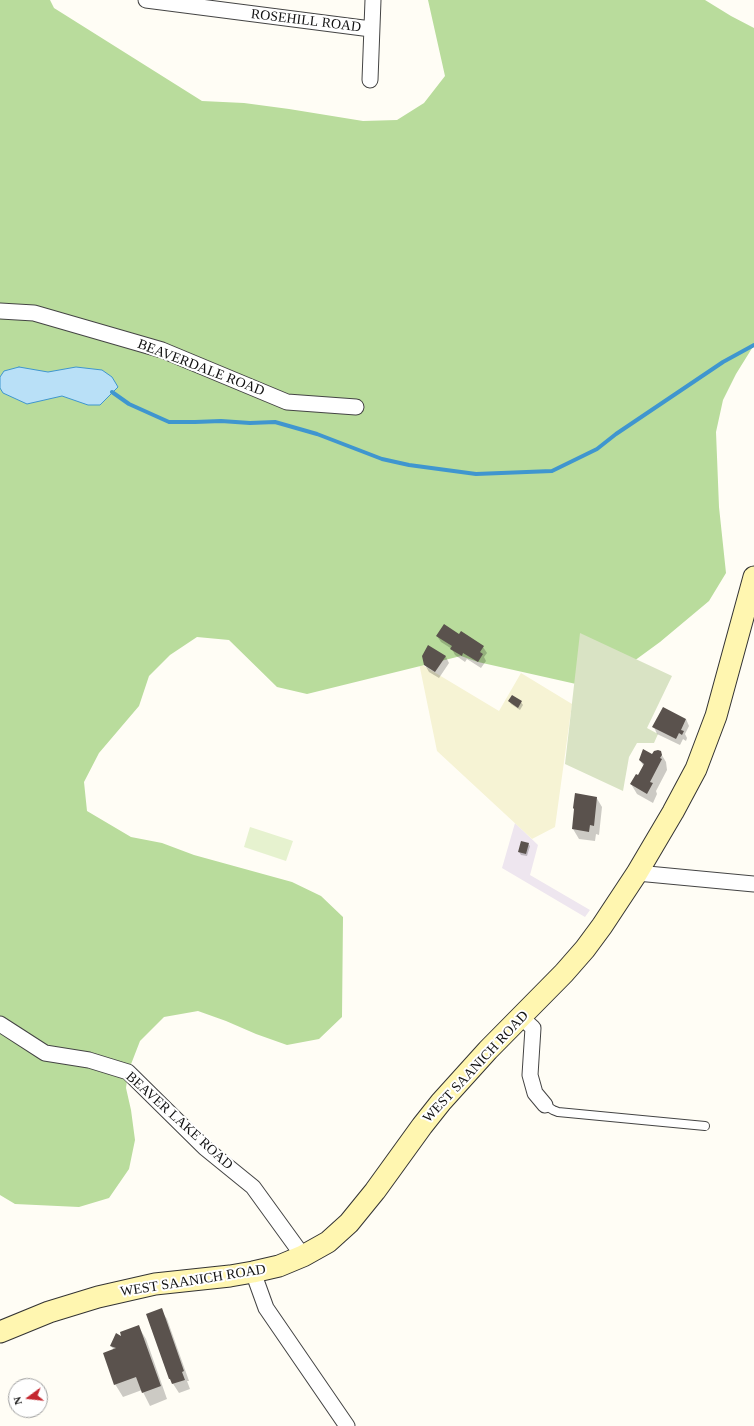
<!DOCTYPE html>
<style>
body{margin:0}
#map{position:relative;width:754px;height:1426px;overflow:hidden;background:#fffdf5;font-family:Georgia,serif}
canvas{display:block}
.north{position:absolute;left:8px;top:1378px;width:40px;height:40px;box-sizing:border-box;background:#fff;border:1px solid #a0a0a0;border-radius:50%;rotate:255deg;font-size:11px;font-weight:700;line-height:16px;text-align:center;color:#111}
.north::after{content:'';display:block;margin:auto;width:14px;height:18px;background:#c4262e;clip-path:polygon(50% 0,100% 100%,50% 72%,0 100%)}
</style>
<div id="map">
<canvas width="754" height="1426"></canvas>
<div class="north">N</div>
</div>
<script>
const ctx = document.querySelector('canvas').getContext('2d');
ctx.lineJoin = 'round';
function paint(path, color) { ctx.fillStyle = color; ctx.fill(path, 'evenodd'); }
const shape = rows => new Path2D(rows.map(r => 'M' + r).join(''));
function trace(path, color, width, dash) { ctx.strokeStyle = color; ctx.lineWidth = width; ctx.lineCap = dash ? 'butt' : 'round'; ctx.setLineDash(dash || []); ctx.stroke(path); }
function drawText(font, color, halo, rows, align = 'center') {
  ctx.font = font + ' Georgia,serif'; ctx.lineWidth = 4; ctx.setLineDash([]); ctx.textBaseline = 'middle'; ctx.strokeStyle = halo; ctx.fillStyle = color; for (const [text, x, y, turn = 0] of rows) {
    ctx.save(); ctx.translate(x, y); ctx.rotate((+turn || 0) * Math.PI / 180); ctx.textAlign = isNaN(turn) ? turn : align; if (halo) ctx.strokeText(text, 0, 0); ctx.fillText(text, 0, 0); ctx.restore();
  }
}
paint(shape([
 [515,823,538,845,530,875,590,910,585,917,502,868]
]), '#eee6ef');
paint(shape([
 [419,663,499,711,521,673,572,704,555,827,532,839,437,751]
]), '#f6f3d4');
paint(shape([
 [0,0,50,0,54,8,202,101,244,103,289,109,363,121,397,120,424,103,445,76,428,0,705,0,731,16,754,28,754,345,736,374,723,400,716,432,719,507,726,573,709,601,660,642,634,661,576,684,478,662,461,656,307,694,277,687,229,640,197,637,170,655,149,676,139,706,99,753,84,782,87,811,131,837,162,843,194,855,292,882,321,896,343,917,342,1017,319,1039,287,1045,256,1034,226,1021,198,1011,164,1017,140,1041,128,1072,126,1088,131,1110,135,1140,129,1169,109,1198,79,1207,15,1204,0,1195]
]), '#b9dc9c');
paint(shape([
 [580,633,672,676,647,728,658,734,654,743,637,743,629,757,623,791,565,764]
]), '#d9e3c4');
paint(shape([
 [250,827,293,841,286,861,244,847]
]), '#e6f2cf');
const water = shape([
 [19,367,48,372,76,367,102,370,112,377,118,387,100,405,88,405,62,396,27,404,3,393,0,388,0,377,4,371,19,367]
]);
paint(water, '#b9e0f7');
trace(water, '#3f96cf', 1);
paint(shape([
 [460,635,483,647,487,653,484,657,486,661,481,668,467,659,465,662,455,655,452,649,441,642,437,636],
 [429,647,446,657,449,663,439,678,429,672,425,665],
 [509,701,521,702,523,705,520,710,511,704],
 [686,719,689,726,685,734,687,738,686,741,683,739,680,745,657,734,654,727],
 [660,752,666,762,667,770,656,791,657,794,653,803,637,794,631,784,638,777,644,767,640,760],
 [596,797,602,807,599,835,596,834,595,841,579,839,573,829,575,811],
 [528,844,530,846,527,856,521,855,519,852],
 [161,1310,167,1319,189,1381,187,1381,190,1389,179,1393,170,1379],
 [138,1326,146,1339,167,1399,150,1406,142,1390,123,1397,115,1384,114,1350,111,1346]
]), '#0003');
trace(shape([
 [112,392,129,404,169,422,195,422,221,421,250,423,275,422,317,434,382,459,409,465,476,474,552,471,597,449,616,434,723,362,754,345]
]), '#3f96cf', 4);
paint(shape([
 [444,624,459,634,461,631,484,646,480,652,483,654,478,662,463,653,462,656,450,649,452,646,436,636],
 [428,645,446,656,435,672,424,665,422,656],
 [512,695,522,701,518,708,508,701],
 [663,707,686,719,681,730,684,731,682,735,679,733,676,739,652,727],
 [643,749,652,754,654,751,658,750,661,751,662,755,660,758,662,759,650,782,653,783,647,794,630,784,636,774,638,775,644,764,639,760],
 [575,793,597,797,594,826,590,825,589,832,572,829,574,809,573,808],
 [521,841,529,843,526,854,518,852],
 [162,1308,184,1371,182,1372,185,1380,172,1384,170,1379,169,1379,146,1314],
 [139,1325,161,1386,142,1393,136,1377,114,1385,103,1353,116,1348,110,1346,116,1333,121,1336,120,1332]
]), '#5a524d');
const service = shape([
 [545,1105,553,1110,558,1112,705,1126]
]);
const minor = shape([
 [146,0,371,29],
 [370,80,373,0],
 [0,311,34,313,162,350,287,402,356,407],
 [637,873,754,884],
 [521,1017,533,1028,530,1075,535,1093,545,1105],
 [0,1024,45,1053,89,1060,128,1072,205,1148,253,1187,303,1256],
 [253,1272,266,1308,347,1426]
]);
const secondary = shape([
 [0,1332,49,1312,98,1297,155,1284,230,1276,253,1272,279,1266,303,1256,328,1242,349,1223,375,1191,422,1126,441,1102,488,1050,564,973,585,949,602,926,637,873,673,812,696,769,716,716,754,577]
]);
trace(service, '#444', 10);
trace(minor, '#444', 17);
trace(secondary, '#333', 23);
trace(service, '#fff', 8);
trace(minor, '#fff', 15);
trace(secondary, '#fff6b0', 21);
drawText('14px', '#111', '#fff', [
 ["ROSEHILL ROAD",306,21,7],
 ["BEAVERDALE ROAD",201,368,21],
 ["WEST SAANICH ROAD",476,1067,-47],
 ["BEAVER LAKE ROAD",179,1121,42],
 ["WEST SAANICH ROAD",193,1281,-9]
]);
</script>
